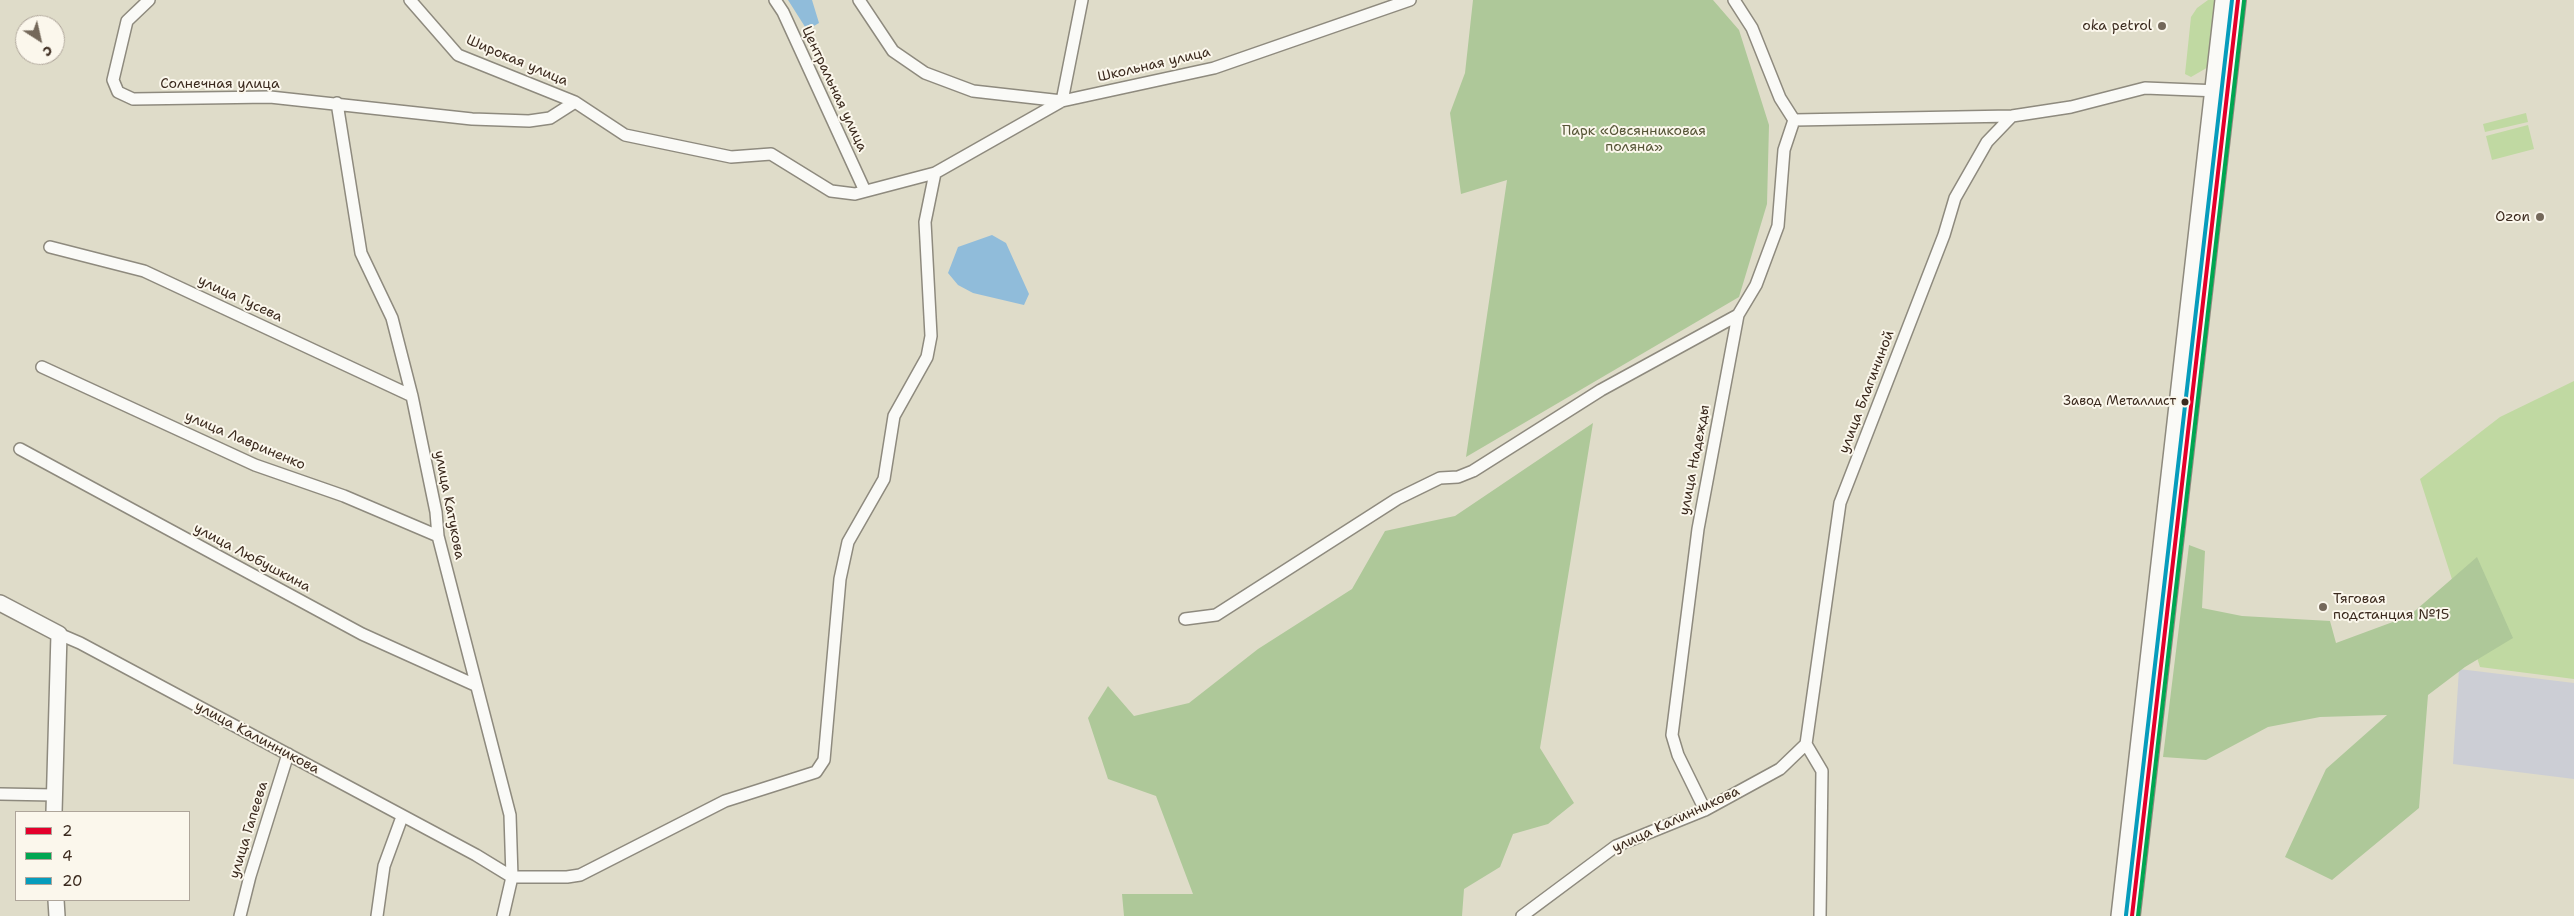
<!DOCTYPE html>
<meta charset="utf-8">
<style>
body{margin:0}
#map{position:relative;width:2574px;height:916px;overflow:hidden;background:#dfdcc9;font-family:"Shantell Sans",sans-serif}
canvas{display:block}
.legend{position:absolute;left:15px;top:811px;width:175px;height:90px;box-sizing:border-box;background:#fbf7ec;border:1px solid #aea59a;margin:0;padding:6px 9px;list-style:none;font-size:15px;color:#3b2a1e}
.legend li{display:flex;align-items:center;gap:10px;height:25px}
.legend b{width:25px;border:1px solid #aea59a}
.north{position:absolute;left:15px;top:15px;width:50px;height:50px;box-sizing:border-box;background:#fbf7ec;border:1px solid #aea59a;border-radius:50%;rotate:145deg;font-size:14px;font-weight:700;line-height:20px;text-align:center;color:#3b2a1e}
.north::after{content:'';display:block;margin:auto;width:18px;height:22px;background:#74685a;clip-path:polygon(50% 0,100% 100%,50% 72%,0 100%)}
</style>
<div id="map">
<canvas width="2574" height="916"></canvas>
<ul class="legend">
<li><b style="height:6px;background:#e4002b"></b>2</li>
<li><b style="height:6px;background:#00a651"></b>4</li>
<li><b style="height:6px;background:#069cbc"></b>20</li>
</ul>
<div class="north">С</div>
</div>
<script>
const ctx = document.querySelector('canvas').getContext('2d');
ctx.lineJoin = 'round';
function paint(path, color) { ctx.fillStyle = color; ctx.fill(path, 'evenodd'); }
const shape = rows => new Path2D(rows.map(r => 'M' + r).join(''));
function trace(path, color, width, dash) { ctx.strokeStyle = color; ctx.lineWidth = width; ctx.lineCap = dash ? 'butt' : 'round'; ctx.setLineDash(dash || []); ctx.stroke(path); }
function drawText(font, color, halo, rows, align = 'center') {
  ctx.font = font + ' "Shantell Sans",sans-serif'; ctx.lineWidth = 4; ctx.setLineDash([]); ctx.textBaseline = 'middle'; ctx.strokeStyle = halo; ctx.fillStyle = color; for (const [text, x, y, turn = 0] of rows) {
    ctx.save(); ctx.translate(x, y); ctx.rotate((+turn || 0) * Math.PI / 180); ctx.textAlign = isNaN(turn) ? turn : align; if (halo) ctx.strokeText(text, 0, 0); ctx.fillText(text, 0, 0); ctx.restore();
  }
}
paint(shape([
 [2459,669,2574,683,2574,779,2453,764]
]), '#ccced5');
paint(shape([
 [2208,0,2218,0,2210,66,2191,77,2185,74,2191,17,2197,8],
 [2526,113,2528,122,2485,132,2483,124],
 [2528,125,2534,149,2492,160,2486,136],
 [2574,381,2574,679,2480,667,2420,479,2500,417]
]), '#c0d9a2');
paint(shape([
 [1473,0,1713,0,1739,30,1769,125,1767,204,1739,297,1466,457,1507,180,1461,194,1450,113,1465,73],
 [1593,423,1540,748,1574,803,1548,824,1513,834,1500,867,1464,889,1462,916,1124,916,1122,894,1193,894,1156,796,1108,779,1088,718,1108,686,1134,716,1189,703,1258,649,1352,589,1385,531,1455,516],
 [2189,545,2205,551,2202,608,2242,616,2330,621,2336,643,2409,616,2477,557,2513,638,2465,667,2428,695,2419,808,2332,880,2285,857,2326,769,2387,715,2320,717,2268,727,2206,760,2163,757]
]), '#aec899');
paint(shape([
 [788,0,812,0,819,23,807,30],
 [992,235,1006,243,1029,294,1024,305,973,293,958,285,948,273,958,247]
]), '#90bcda');
const minor = shape([
 [149,0,127,21,113,80,118,92,133,99,270,97,472,119,529,121,550,118,575,102,625,135,731,157,771,154,831,191,855,194,935,173,1062,101,1214,68,1410,0],
 [410,0,458,55,575,102],
 [775,0,783,12,865,191],
 [859,0,893,51,925,73,973,91,1062,101,1082,0],
 [1734,0,1752,28,1780,98,1794,120],
 [337,103,361,253,392,318,412,396,436,512,438,536,510,815,512,877,503,916],
 [1794,120,2012,116,2071,107,2145,88,2219,91],
 [50,247,144,271,412,396],
 [42,367,255,465,344,496,438,536],
 [20,449,362,634,475,685],
 [1185,619,1216,615,1397,499,1440,478,1458,477,1473,471,1601,390,1738,315],
 [59,634,80,643,476,855,512,877,567,877,580,875,725,801,816,772,824,760,840,579,848,542,884,479,894,416,927,357,931,336,925,222,935,173],
 [0,794,54,795],
 [1705,810,1678,755,1672,735,1698,529,1738,315,1756,285,1778,226,1784,150,1794,120],
 [240,916,250,876,288,754],
 [377,916,384,866,402,817],
 [1522,916,1616,846,1705,810,1780,769,1806,744],
 [1820,916,1822,771,1806,744,1840,503,1944,235,1955,198,1987,142,2012,116]
]);
const major = shape([
 [0,603,59,634,54,812],
 [56,900,57,916],
 [2119,916,2223,0],
 [2132,916,2238,0]
]);
trace(minor, '#8e8a7e', 14);
trace(major, '#8e8a7e', 18);
trace(minor, '#fafaf7', 11);
trace(major, '#fafaf7', 15);
trace(shape([
 [2132,916,2238,0]
]), '#e4002b', 4);
trace(shape([
 [2138,916,2244,1]
]), '#00a651', 4);
trace(shape([
 [2126,915,2232,0]
]), '#069cbc', 4);
for (const [x, y, r, color] of [
 [2162,26,5,"#74685a"],
 [2540,217,5,"#74685a"],
 [2185,402,4.5,"#3b2a1e"],
 [2323,607,5,"#74685a"]
]) { const dot = new Path2D(); dot.arc(x, y, r, 0, 2 * Math.PI); ctx.fillStyle = color; ctx.fill(dot); trace(dot, '#fbf7ec', 2); }
drawText('13px', '#3b2a1e', '#fbf7ec', [
 ["Завод Металлист",2176,402]
], 'right');
drawText('14px', '#3b2a1e', '#fbf7ec', [
 ["oka petrol",2152,26],
 ["Ozon",2530,217],
 ["Тяговая",2333,599,"left"],
 ["подстанция №15",2333,615,"left"]
], 'right');
drawText('14px', '#3b2a1e', '#fbf7ec', [
 ["Широкая улица",517,61,23],
 ["Школьная улица",1154,65,-13],
 ["Солнечная улица",220,84],
 ["Центральная улица",834,89,65],
 ["улица Гусева",240,299,25],
 ["улица Благининой",1867,392,-69],
 ["улица Лавриненко",245,441,23],
 ["улица Надежды",1695,460,-79],
 ["улица Катукова",449,505,79],
 ["улица Любушкина",252,558,28],
 ["улица Калинникова",257,738,28],
 ["улица Калинникова",1676,820,-25],
 ["улица Гапеева",249,830,-73]
]);
drawText('14px', '#565537', '#fbf7ec', [
 ["Парк «Овсянниковая",1634,131],
 ["поляна»",1634,147]
]);
</script>
